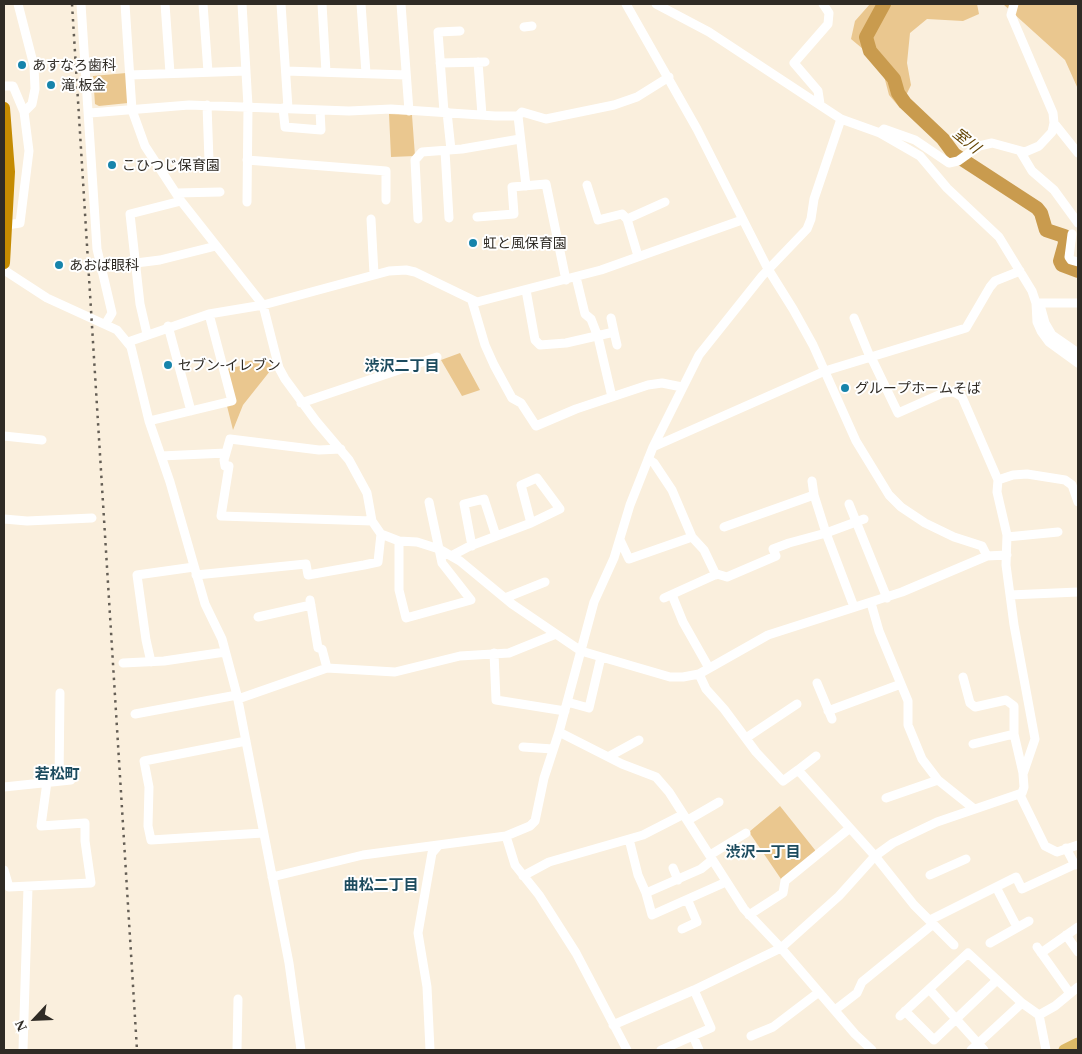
<!DOCTYPE html>
<meta charset="utf-8">
<style>
body{margin:0}
#map{position:relative;width:1082px;height:1054px;overflow:hidden;background:#faefdd;font-family:Georgia,serif}
canvas{display:block}
.frame{position:absolute;inset:0;border:5px solid #2f2b25;pointer-events:none}
.north{position:absolute;left:10px;top:994px;width:50px;height:50px;-webkit-text-stroke:4px #fff;paint-order:stroke;rotate:245deg;font-size:14px;font-weight:700;line-height:20px;text-align:center;color:#2f2b25}
.north::after{content:'';display:block;margin:auto;width:18px;height:22px;background:#2f2b25;clip-path:polygon(50% 0,100% 100%,50% 72%,0 100%)}
</style>
<div id="map">
<canvas width="1082" height="1054"></canvas>
<div class="frame"></div>
<div class="north">N</div>
</div>
<script>
const ctx = document.querySelector('canvas').getContext('2d');
ctx.lineJoin = 'round';
function paint(path, color) { ctx.fillStyle = color; ctx.fill(path, 'evenodd'); }
const shape = rows => new Path2D(rows.map(r => 'M' + r).join(''));
function trace(path, color, width, dash) { ctx.strokeStyle = color; ctx.lineWidth = width; ctx.lineCap = dash ? 'butt' : 'round'; ctx.setLineDash(dash || []); ctx.stroke(path); }
function drawText(font, color, halo, rows, align = 'center') {
  ctx.font = font + ' Georgia,"Noto Sans JP",serif'; ctx.lineWidth = 4; ctx.setLineDash([]); ctx.textBaseline = 'middle'; ctx.strokeStyle = halo; ctx.fillStyle = color; for (const [text, x, y, turn = 0] of rows) {
    ctx.save(); ctx.translate(x, y); ctx.rotate((+turn || 0) * Math.PI / 180); ctx.textAlign = isNaN(turn) ? turn : align; if (halo) ctx.strokeText(text, 0, 0); ctx.fillText(text, 0, 0); ctx.restore();
  }
}
paint(shape([
 [870,4,977,4,979,14,963,21,927,19,910,33,907,63,911,85,900,108,889,95,884,76,863,49,851,39,855,21],
 [1003,4,1078,4,1078,89,1065,60],
 [126,73,128,103,99,106,95,104,93,76],
 [389,114,412,115,415,156,391,157],
 [460,353,480,390,462,396,441,360],
 [273,358,274,366,243,405,233,430,227,406,235,403,227,369,240,366,240,362],
 [780,806,815,850,815,853,781,879,749,832]
]), '#eac78f');
trace(shape([
 [884,4,866,37,870,51,894,79,898,93,905,103,943,139,954,154,1037,208,1041,213,1046,230,1064,236,1065,243,1060,261,1062,265,1078,271]
]), '#c99b4e', 14);
trace(shape([
 [81,4,97,249,112,313,106,323],
 [125,4,132,110,145,146,181,201,263,305,279,368,285,379,316,421,349,460,367,493,372,521,381,534,399,541,417,542,439,549,460,561,512,604,581,651,670,677,683,677,699,674,768,635,902,592,987,556,1007,555],
 [165,4,170,73],
 [203,4,208,72],
 [242,4,248,106,247,202],
 [281,4,288,108],
 [322,4,326,72],
 [361,4,366,73],
 [401,4,409,111],
 [626,4,697,129,768,269,793,309,813,345,856,441,889,495,901,507,925,523,954,537,982,546,987,556],
 [656,4,709,32,841,119,880,133,920,156,947,188,999,237,1032,291,1036,303,1037,322,1041,331,1049,342,1078,363],
 [524,27,532,26],
 [478,62,482,115],
 [440,63,485,62],
 [286,71,406,75],
 [130,75,246,71],
 [4,86,13,86,24,112,32,104,35,89,34,66,18,4],
 [820,104,818,91,794,63,828,24,829,13,823,4],
 [207,105,209,161],
 [283,108,285,127,321,130,320,110],
 [444,112,438,32,460,31],
 [447,112,451,150],
 [90,113,189,105,349,111,391,109,495,116,518,116,522,112,546,119,614,105,637,97,669,77],
 [518,116,526,186],
 [1054,123,1078,153],
 [880,133,884,129,915,140,949,163,958,161,979,146,992,143,1025,152,1039,146,1052,132,1054,123,1053,113,1011,15,1014,4],
 [445,151,449,218],
 [1020,151,1032,171,1054,190,1078,223],
 [247,160,386,171,386,200],
 [587,185,598,220,622,214,627,219],
 [177,193,220,192],
 [477,217,514,214,512,187,546,184,566,280],
 [371,219,374,274],
 [418,219,415,160,422,152,462,149,520,139],
 [7,225,20,223,29,151,24,112],
 [1072,234,1069,257,1071,260,1078,262],
 [638,256,627,219,665,202],
 [136,263,160,260,216,246],
 [4,270,47,298,117,330,131,347,149,421,170,482,205,604,222,639,237,695,289,963,301,1050],
 [576,277,585,314,591,319,598,337,612,397],
 [526,290,535,340,540,345,566,343,614,332,611,318],
 [472,301,485,345,494,365,512,398,521,403,536,426,576,409,648,385,662,383,682,387],
 [1036,303,1078,303],
 [1040,305,1045,323,1052,335,1078,353],
 [854,318,870,357],
 [168,326,191,411],
 [614,332,617,345],
 [147,334,140,304,130,214,181,201],
 [128,342,209,314,263,305,389,271,406,270,415,272,477,302,601,270,742,220],
 [301,403,437,357],
 [149,421,232,401,209,314],
 [4,436,42,440],
 [653,447,825,371,966,328,990,287,995,281,1020,271],
 [341,449,319,450,230,439,224,460,225,466,229,466,221,516,372,521],
 [161,456,226,453],
 [648,459,654,463,672,490,692,537],
 [537,478,560,509,531,523,521,485,537,478],
 [998,480,1013,475,1027,474,1065,480,1072,485,1078,502],
 [812,481,814,495],
 [849,504,887,598],
 [4,519,27,521,92,518],
 [724,527,814,495,826,533,854,607],
 [1007,537,1058,532],
 [620,540,629,559,692,537,704,550,716,575],
 [399,541,399,590,406,618,471,600,442,563,429,502],
 [472,546,464,504,484,499,496,536],
 [451,556,470,546,531,523],
 [196,575,306,564,308,575,364,565,378,562,381,534],
 [672,595,683,622,709,668],
 [1010,595,1078,592],
 [505,598,545,582],
 [664,598,717,574,727,577,776,556,773,549,789,543,826,533,864,519],
 [310,600,318,648,322,649,327,668],
 [871,603,879,631,908,701,908,725,922,759,938,780,973,808],
 [258,617,311,605],
 [494,653,496,700,565,711],
 [151,662,146,640,137,575,194,567],
 [123,663,164,661,225,652],
 [699,674,706,689,724,709,756,752,783,781,798,770,875,856,914,905,954,945],
 [963,677,970,703,975,707,1006,700,1014,706,1014,734,1023,773],
 [817,683,832,719],
 [238,699,327,668,395,672,460,656,509,653,556,634],
 [567,702,589,708,601,657],
 [828,711,901,684],
 [135,714,237,695],
 [559,732,622,764,656,777,669,792,744,909,781,948,855,1034,872,1050],
 [746,738,797,704],
 [246,741,144,761,149,787,148,826,151,840,263,833],
 [973,744,1014,734],
 [523,747,553,749],
 [608,757,639,740],
 [798,770,816,756],
 [59,781,60,693],
 [4,787,71,780],
 [1020,795,1045,846,1057,852,1078,845],
 [886,798,938,780],
 [688,820,719,802],
 [506,836,515,865,539,895,576,953,627,1050],
 [629,839,638,875,646,893,701,869,712,860],
 [1066,848,1075,865],
 [710,855,746,833],
 [673,868,678,880],
 [4,870,9,887,91,883,85,841,85,823,41,826,47,782],
 [930,875,966,859],
 [523,876,549,862,643,835,682,815],
 [272,877,363,855,506,836,530,826,535,821,544,778,559,732,594,602,614,558,630,505,653,447,699,355,762,276,807,229,811,219,814,199,841,119],
 [996,887,1017,927],
 [646,893,652,915,726,882],
 [749,915,783,893,785,881,850,828],
 [930,920,1016,877,1022,889,1078,863],
 [682,929,697,922,688,901],
 [1066,935,1078,952],
 [990,943,1029,921],
 [1037,947,1069,992],
 [1041,953,1078,927],
 [929,989,984,1050],
 [835,1010,857,993,862,982,932,925],
 [905,1011,934,1040,997,980],
 [1039,1015,1055,1006,1078,987],
 [900,1016,968,953,1022,1003,1039,1015,1046,1050],
 [613,1025,694,990,781,948,839,896,875,856,893,843,937,822,1022,793,1024,787,1023,774,1035,739,1014,625,1006,565,1007,535,997,492,998,480,962,397,954,392,943,393,898,413,871,357],
 [693,1036,699,1050],
 [751,1036,773,1027,819,992],
 [23,1050,28,887],
 [237,1050,238,999],
 [430,1050,427,987,418,933,432,853,438,846],
 [661,1050,711,1028,694,990],
 [971,1050,1022,1003]
]), '#fff', 9);
trace(shape([
 [1064,1050,1078,1043]
]), '#dcb967', 11);
trace(shape([
 [4,108,9,172,4,263]
]), '#c58b01', 12);
trace(shape([
 [72,4,137,1050]
]), '#645e55', 2.5, [2.5, 5]);
for (const [x, y, r, color] of [
 [22,65,5,"#1684ab"],
 [51,85,5,"#1684ab"],
 [112,165,5,"#1684ab"],
 [473,243,5,"#1684ab"],
 [59,265,5,"#1684ab"],
 [168,365,5,"#1684ab"],
 [845,388,5,"#1684ab"]
]) { const dot = new Path2D(); dot.arc(x, y, r, 0, 2 * Math.PI); ctx.fillStyle = color; ctx.fill(dot); trace(dot, '#fff', 2); }
drawText('14px', '#2f2b25', '#fff', [
 ["あすなろ歯科",32,65],
 ["滝 板金",61,85],
 ["こひつじ保育園",122,165],
 ["虹と風保育園",483,243],
 ["あおば眼科",69,265],
 ["セブン-イレブン",178,365],
 ["グループホームそば",855,388]
], 'left');
drawText('italic 15px', '#644504', '#fff', [
 ["室川",967,140,39]
]);
drawText('bold 15px', '#1c4b5e', '#fff', [
 ["渋沢二丁目",402,365],
 ["若松町",57,773],
 ["渋沢一丁目",763,851],
 ["曲松二丁目",381,884]
]);
</script>
